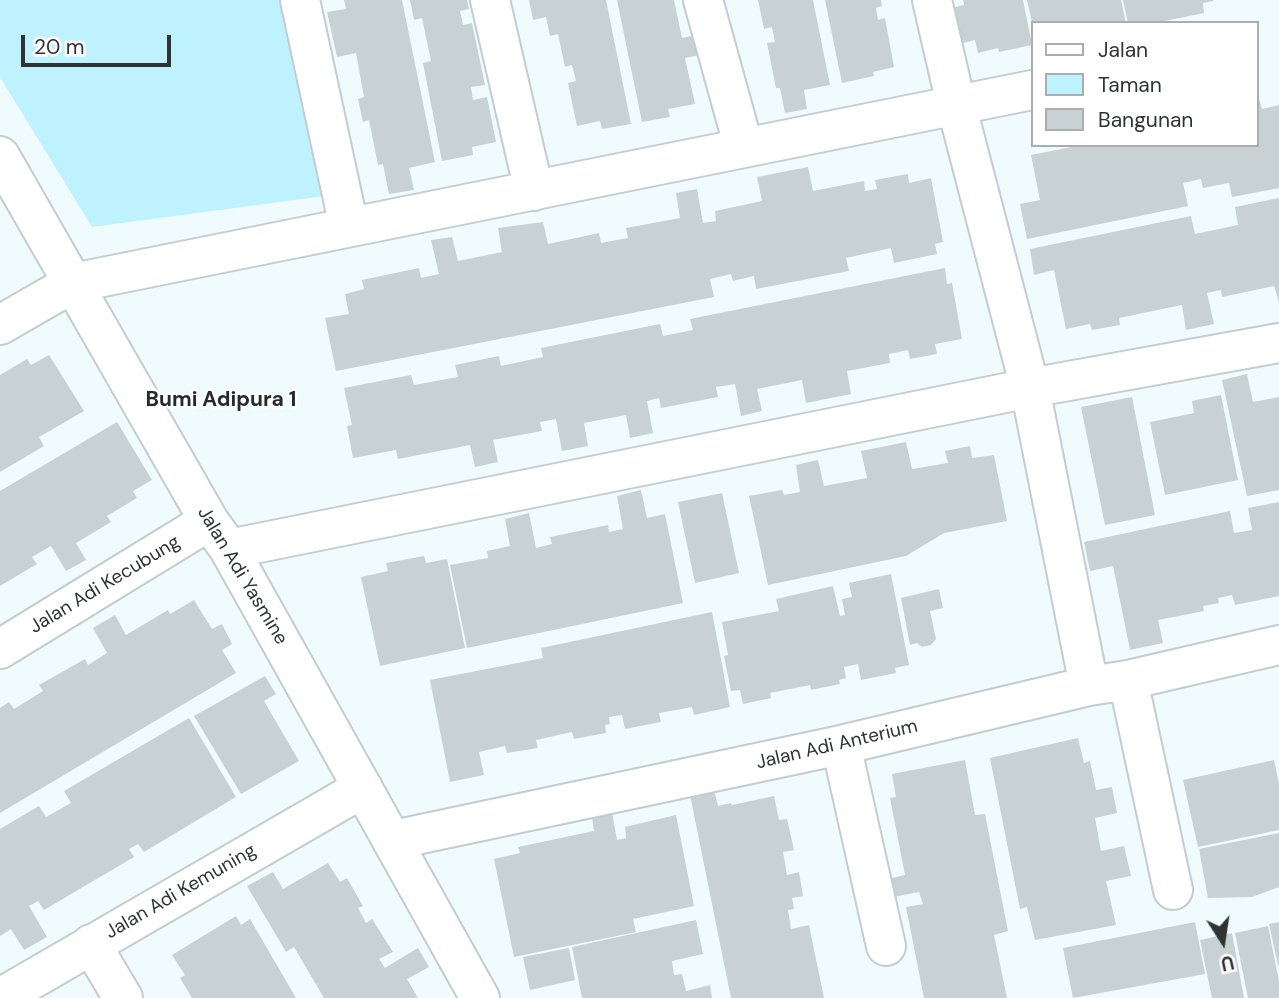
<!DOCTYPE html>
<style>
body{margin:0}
#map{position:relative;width:1279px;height:998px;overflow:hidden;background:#f0fbfd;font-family:"DM Sans",sans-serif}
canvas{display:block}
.legend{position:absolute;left:1031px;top:21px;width:228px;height:126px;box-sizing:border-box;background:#fff;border:2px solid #acadae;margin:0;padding:9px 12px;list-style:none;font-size:21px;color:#2f3334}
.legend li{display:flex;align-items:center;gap:14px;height:35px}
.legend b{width:35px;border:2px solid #acadae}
.north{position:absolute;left:1188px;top:907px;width:70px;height:70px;-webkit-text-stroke:5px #fff;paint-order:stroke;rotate:168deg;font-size:19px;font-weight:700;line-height:28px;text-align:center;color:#2f3334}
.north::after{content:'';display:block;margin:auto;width:24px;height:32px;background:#2f3334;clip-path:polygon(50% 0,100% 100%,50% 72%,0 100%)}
.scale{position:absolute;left:21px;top:35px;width:150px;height:32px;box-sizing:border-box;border:4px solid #2f3334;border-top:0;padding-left:9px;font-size:21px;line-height:24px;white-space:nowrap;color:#2f3334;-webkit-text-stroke:5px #fff;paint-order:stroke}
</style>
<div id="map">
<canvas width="1279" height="998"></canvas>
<ul class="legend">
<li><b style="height:9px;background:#fff"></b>Jalan</li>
<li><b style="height:19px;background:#bff2ff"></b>Taman</li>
<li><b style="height:19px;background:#c8d2d5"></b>Bangunan</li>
</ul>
<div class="north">U</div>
<div class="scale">20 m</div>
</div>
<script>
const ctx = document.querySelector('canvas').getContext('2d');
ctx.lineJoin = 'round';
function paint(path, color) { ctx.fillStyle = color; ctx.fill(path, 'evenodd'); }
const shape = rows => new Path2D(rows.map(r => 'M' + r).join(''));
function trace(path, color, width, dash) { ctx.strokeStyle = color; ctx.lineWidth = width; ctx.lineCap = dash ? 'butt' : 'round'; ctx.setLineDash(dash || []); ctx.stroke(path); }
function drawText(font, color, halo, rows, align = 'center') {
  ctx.font = font + ' "DM Sans",sans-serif'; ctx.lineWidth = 5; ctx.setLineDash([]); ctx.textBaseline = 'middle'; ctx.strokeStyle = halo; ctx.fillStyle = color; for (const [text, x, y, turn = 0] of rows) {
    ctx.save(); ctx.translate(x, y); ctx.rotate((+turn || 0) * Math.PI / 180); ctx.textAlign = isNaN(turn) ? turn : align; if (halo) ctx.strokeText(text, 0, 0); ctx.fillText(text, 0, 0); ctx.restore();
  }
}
paint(shape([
 [0,0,308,0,340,194,92,227,0,77]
]), '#bff2ff');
paint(shape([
 [344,0,402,0,435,162,409,168,414,190,389,194,383,164,378,165,369,120,363,122,358,99,364,97,356,53,337,57,327,12,346,9],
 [410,0,467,0,469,9,460,11,463,25,472,23,485,85,471,87,473,100,487,97,496,142,472,147,473,155,442,161,423,63,431,61,422,18,414,20],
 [529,0,606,0,631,124,602,129,600,121,577,126,568,83,576,81,572,65,565,67,558,34,550,36,546,17,533,20],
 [617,0,674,0,682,38,701,34,705,54,685,58,695,104,668,109,670,117,642,122],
 [758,0,813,0,830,85,804,90,807,109,785,113,780,88,776,88,767,43,775,42,772,27,764,29],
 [825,0,881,0,882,6,876,8,878,20,885,18,894,67,873,72,874,76,842,83],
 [963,0,1023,0,1032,45,999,52,998,48,978,53,975,40,955,45,947,9,964,5],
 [1027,0,1121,0,1126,23,1032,23],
 [1123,0,1213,0,1213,1,1203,3,1204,13,1155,23,1128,23],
 [1256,87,1262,109,1279,105,1279,188,1232,197,1229,183,1203,188,1201,179,1183,183,1188,206,1027,239,1020,204,1040,200,1031,155,1082,145,1256,145],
 [808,167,813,191,864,181,865,191,877,189,875,180,908,174,909,183,931,178,943,242,935,244,937,254,894,263,891,248,846,258,849,271,756,289,754,276,733,281,731,274,710,279,714,297,336,371,325,318,349,314,345,294,364,289,362,280,419,268,421,278,439,274,431,240,452,237,458,261,502,252,498,228,543,222,548,244,599,233,601,243,628,238,626,228,680,218,676,193,697,189,703,223,716,221,715,211,762,201,757,177],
 [1279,198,1279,302,1274,286,1222,297,1221,290,1207,293,1214,324,1186,330,1182,305,1119,318,1120,325,1092,330,1090,324,1066,329,1054,270,1034,275,1030,249,1191,216,1195,234,1238,225,1235,207],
 [945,268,947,284,952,283,962,339,935,344,937,354,910,359,908,350,889,354,890,363,847,371,851,394,806,403,802,380,757,389,762,411,741,416,735,384,716,387,718,397,661,408,659,398,647,401,653,433,630,438,626,415,584,423,588,446,562,451,556,419,540,422,542,431,493,440,498,462,475,467,470,445,398,459,396,450,353,458,347,426,352,425,344,388,411,375,414,385,458,377,455,365,499,356,501,366,543,357,541,348,660,324,663,336,693,330,690,319],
 [49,355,84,411,39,437,44,446,0,472,0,375,27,359,31,365],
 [1247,374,1253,402,1279,397,1279,490,1247,496,1222,380],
 [1221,395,1238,480,1165,495,1150,422,1194,413,1192,401],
 [1132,397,1155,515,1105,525,1081,407],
 [117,422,152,480,133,491,137,498,107,516,111,522,76,543,86,560,66,571,51,546,32,557,37,564,0,586,0,491],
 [906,442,912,469,948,463,945,451,970,446,972,458,994,455,1007,521,944,533,906,556,768,585,749,496,782,490,784,495,800,492,796,465,818,460,824,486,867,478,861,451],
 [641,490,647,518,665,514,683,603,467,648,450,565,488,558,487,551,510,546,505,519,529,513,536,548,552,544,550,537,608,525,609,532,623,529,617,496],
 [722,493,739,573,695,583,678,502],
 [1279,502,1279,596,1235,605,1232,595,1218,598,1219,603,1203,606,1204,611,1158,620,1163,643,1130,650,1113,566,1090,571,1084,542,1230,511,1234,533,1252,530,1248,508],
 [424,556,426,563,447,559,465,648,380,666,361,577,388,571,386,563],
 [891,574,909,665,895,668,896,673,861,680,858,664,844,667,846,678,839,680,840,684,811,690,810,685,770,693,771,698,743,704,740,690,731,691,724,656,728,655,722,622,779,611,776,599,833,586,840,616,845,615,842,599,852,597,849,583],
 [939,589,943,608,930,611,936,639,931,645,922,647,917,643,910,645,901,598],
 [194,600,212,629,222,624,232,644,222,650,236,673,0,813,0,708,9,702,14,709,43,691,39,685,85,659,88,665,107,653,93,628,115,615,126,635,168,610,170,614],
 [712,612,730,707,694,715,692,707,676,710,659,713,661,722,625,729,622,715,609,717,610,724,605,725,606,733,574,739,572,732,536,740,538,748,507,753,505,746,479,752,484,775,450,782,430,680,543,658,541,648],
 [265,676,276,694,264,701,299,761,241,794,194,716],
 [189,718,236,797,144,852,138,844,129,849,134,857,44,910,38,901,29,906,47,937,24,950,11,929,0,936,0,829,39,806,46,817,71,803,64,791],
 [1078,738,1084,763,1090,761,1096,790,1112,787,1117,813,1095,818,1101,851,1124,846,1131,876,1106,881,1116,925,1035,940,1027,907,1020,909,990,758],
 [965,760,975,815,985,814,1008,931,994,935,1007,998,924,998,906,907,923,904,919,892,883,899,879,881,905,875,890,798,896,797,892,774],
 [1274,760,1279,783,1279,830,1198,847,1183,780],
 [713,785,718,806,731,803,732,805,774,796,779,820,787,819,794,850,783,852,787,875,799,872,803,896,792,898,794,909,788,910,791,929,809,925,824,998,731,998,689,790],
 [611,807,617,840,626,838,625,827,676,815,694,906,633,919,636,932,514,957,494,859,520,853,518,847,594,831,591,811],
 [1279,833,1279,887,1252,897,1208,898,1199,849],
 [328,863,340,882,347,878,363,906,358,908,366,923,372,919,393,952,379,959,385,968,418,948,429,967,407,979,418,998,324,998,294,947,286,952,247,886,273,872,283,889],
 [236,916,241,925,250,919,296,998,192,998,180,978,185,975,172,955],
 [696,920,703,954,672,961,674,975,682,974,686,991,710,985,712,998,582,998,572,947],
 [1195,922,1205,974,1073,998,1063,948],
 [1279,922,1279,965,1278,965,1269,924],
 [1268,926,1279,981,1279,998,1248,998,1235,933],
 [1232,933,1244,998,1212,998,1200,940],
 [569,948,575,980,530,990,523,957]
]), '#c8d2d5');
const street = shape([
 [300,0,349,227],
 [490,0,534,191],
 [703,0,744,148],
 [932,0,956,104,1030,388,1089,686],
 [0,156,209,521,229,549,480,998],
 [0,325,73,283,1032,90],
 [229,549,1030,388,1279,343],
 [0,649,209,521],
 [1128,680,1173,890],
 [841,745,886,946],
 [393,840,841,745,1089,686,1128,680,1279,645],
 [91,944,123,998],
 [0,998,363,788]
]);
trace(street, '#c3cdcf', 42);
trace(street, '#fff', 38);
drawText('19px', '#2f3334', '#fff', [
 ["Jalan Adi Yasmine",242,576,59],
 ["Jalan Adi Kecubung",105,585,-31],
 ["Jalan Adi Anterium",837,745,-13],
 ["Jalan Adi Kemuning",181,892,-30]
]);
drawText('bold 21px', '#232b2d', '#fff', [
 ["Bumi Adipura 1",221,400]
]);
</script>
